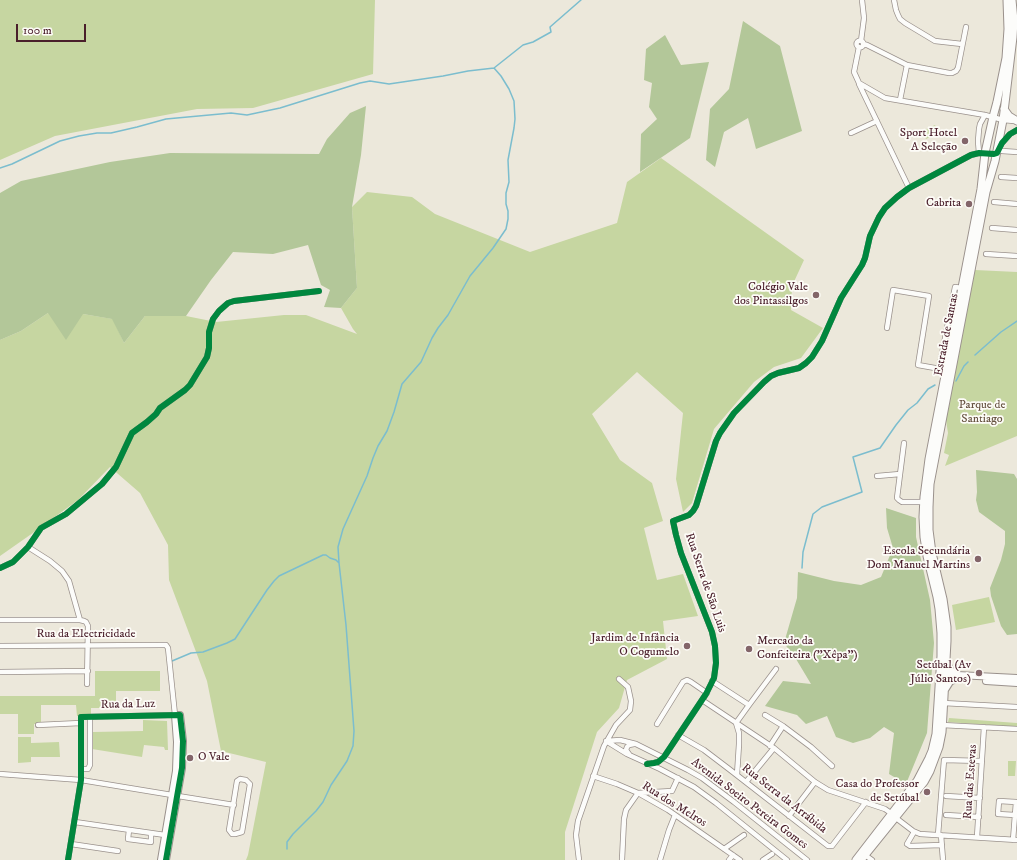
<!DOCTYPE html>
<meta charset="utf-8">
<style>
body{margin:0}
#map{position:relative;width:1017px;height:860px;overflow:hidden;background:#ece8db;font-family:"IM FELL DW Pica",serif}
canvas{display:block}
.scale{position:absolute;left:16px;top:24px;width:70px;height:18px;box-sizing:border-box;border:2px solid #4a1f2b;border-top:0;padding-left:5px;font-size:12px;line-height:14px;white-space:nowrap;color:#4a1f2b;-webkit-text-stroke:3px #fdfcf7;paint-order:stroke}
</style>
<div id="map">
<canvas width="1017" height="860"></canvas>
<div class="scale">100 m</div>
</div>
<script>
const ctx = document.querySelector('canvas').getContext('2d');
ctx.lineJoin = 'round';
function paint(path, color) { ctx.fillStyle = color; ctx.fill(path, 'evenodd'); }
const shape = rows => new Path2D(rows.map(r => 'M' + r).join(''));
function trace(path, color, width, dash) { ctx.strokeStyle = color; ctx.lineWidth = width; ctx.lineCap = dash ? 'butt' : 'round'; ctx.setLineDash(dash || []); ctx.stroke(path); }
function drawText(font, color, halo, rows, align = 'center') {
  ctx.font = font + ' "IM FELL DW Pica",serif'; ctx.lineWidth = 3.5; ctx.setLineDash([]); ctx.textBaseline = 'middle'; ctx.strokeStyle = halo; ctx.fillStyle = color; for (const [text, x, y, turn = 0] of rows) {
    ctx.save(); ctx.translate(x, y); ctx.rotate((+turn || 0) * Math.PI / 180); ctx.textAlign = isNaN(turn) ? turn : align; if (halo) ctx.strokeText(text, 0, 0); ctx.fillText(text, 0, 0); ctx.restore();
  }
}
paint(shape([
 [0,0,375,0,373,74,253,108,197,109,55,136,0,160],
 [935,125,939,133,926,139,922,131],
 [661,158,804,260,792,286,791,310,823,328,801,358,774,367,754,382,714,429,692,503,683,512,676,479,683,413,637,372,592,414,620,460,652,483,663,521,644,528,657,580,683,574,698,616,663,621,667,659,627,680,619,708,597,732,565,832,565,860,246,860,248,855,266,762,221,751,207,681,169,580,168,545,140,493,110,467,78,500,30,535,0,556,0,340,21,331,48,313,83,314,113,319,124,343,145,316,186,316,216,322,284,315,306,315,357,334,353,329,341,308,357,288,352,207,367,192,412,197,435,214,530,252,617,223,627,182],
 [975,270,1017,272,1017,436,945,466,949,455,944,453,948,433,946,420],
 [989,597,995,622,956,630,952,605],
 [95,671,160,671,160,691,116,691,116,708,91,708,91,716,77,716,76,705,41,705,41,724,34,724,34,734,18,734,18,714,0,714,0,696,95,696],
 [949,718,1017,723,1017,727,948,722],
 [143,720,167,721,168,750,165,750,164,747,144,745,142,757,92,749,93,732,143,731],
 [18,737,31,737,31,743,59,742,60,757,31,757,31,762,18,763],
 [1008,761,1016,761,1015,776,1008,776]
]), '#c6d6a1');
paint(shape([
 [743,21,780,46,802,131,756,149,748,118,724,132,715,167,706,160,710,109,729,89],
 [665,35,681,65,709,62,690,138,640,172,641,134,657,119,649,107,652,83,644,80,646,49],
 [366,106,361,155,352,207,357,288,341,308,324,307,330,290,321,285,308,245,273,254,233,252,211,280,186,316,145,316,124,343,112,319,83,314,66,340,48,313,21,331,0,340,0,193,21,181,110,162,170,153,319,154,327,139,350,113],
 [976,470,1014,474,1017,479,1017,634,1007,635,1001,626,991,596,990,588,1001,560,1005,544,1005,531,979,512,976,500,977,492],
 [886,508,916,518,916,537,930,600,934,643,927,733,906,784,889,774,894,733,884,727,870,738,853,743,836,737,827,716,806,724,797,715,765,706,783,681,811,684,796,659,784,643,797,598,798,572,834,581,861,585,881,577,893,548,887,528]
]), '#b3c799');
trace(shape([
 [0,168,12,164,60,141,79,136,97,133,111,133,137,127,166,119,231,113,247,115,280,108,360,83,370,81,389,84,443,76,468,71,494,68,523,45,533,42,551,32,550,27,581,0],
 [975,355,1001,332,1017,321],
 [956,381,964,366,968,362],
 [802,568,803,552,813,514,822,507,862,492,853,457,880,448,896,425,908,410,917,403,928,389,935,385],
 [172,661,191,653,203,652,227,643,235,639,267,590,274,581,279,576,323,555,326,555,330,558,336,560,339,563],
 [287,849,287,842,293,834,316,811,323,802,331,785,347,761,353,746,354,731,346,625,339,563,338,547,343,529,367,476,373,458,378,446,387,431,394,412,402,384,421,362,432,338,438,328,448,315,470,276,493,248,506,229,508,219,508,211,506,204,506,193,509,182,508,160,514,128,515,119,514,101,509,89,501,76,494,68]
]), '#7bbdce', 1.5);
const minor = shape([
 [894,0,896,10,898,15,900,19,905,23,935,41,962,44],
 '856.5 44a3.5 3.5 0 1 1 7 0a3.5 3.5 0 1 1-7 0Z',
 [861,41,864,18,862,0],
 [863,44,867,45,907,65,949,73,952,73,956,71,958,68,966,27],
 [859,47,854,72,859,83,885,98,985,115,1003,120,1014,121],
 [859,84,909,188],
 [900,100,907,65],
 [851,133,877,121],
 [1002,151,1017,152],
 [979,153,978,141,979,129,980,124,985,115],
 [1001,177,1017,178],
 [994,202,1017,204],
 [992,228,1017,230],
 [986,254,1017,256],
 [887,328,893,290,929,296,918,365,946,370],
 [939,369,955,287,962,288],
 [904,443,897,498,899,500,902,502,923,502],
 [877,476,900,474],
 [28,547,50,561,62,571,69,581,80,620],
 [0,568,13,562,28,547,41,528,66,514,102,484,116,467,132,433,147,422,156,414,160,408,185,390,190,385,207,357,209,348,209,332,213,319,219,311,228,303,234,301,319,291],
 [0,620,80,620,84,621,86,622,88,626,87,684],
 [0,646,162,645,166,645,168,648,175,715,81,717,81,780,68,860],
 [0,672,88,671],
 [712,681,749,705,736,723],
 [702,700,774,748,815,782,828,790,885,809,892,814],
 [943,703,1017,707],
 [749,705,776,669],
 [765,715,783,726,811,747,832,766],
 [736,723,739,733,739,744,737,775],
 [657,724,683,682,687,680,691,682,707,693],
 [38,725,81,723],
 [942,725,1017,729],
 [678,735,704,750,729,769,828,846,832,846,866,802],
 [606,741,620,740,636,744,688,770,702,778,734,802,807,860],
 [606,741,627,754,660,769,694,787,716,803,787,860],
 [770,746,783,726],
 [629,754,626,750,627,747,629,745,634,744],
 [647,764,654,763,658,762,664,757,706,694,714,678,716,663,715,646,712,632,681,553,676,535,673,521,689,515,693,511,696,506,716,441,720,433,734,413,764,382,771,376,778,373,799,368,806,363,812,357,822,341,841,298,862,265,865,258,870,236,879,217,885,208,897,197,909,188,971,155,979,153,994,154,997,153,1002,143,1010,134,1017,130],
 [81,769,88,769,90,765,90,717],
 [0,774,81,780,172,795],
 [593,776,617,784,638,793,668,810,740,860],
 [240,779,246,780,250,784,242,832,235,834,232,834,229,830,237,781,240,779],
 [746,782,774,748],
 [178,796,234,805],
 [946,796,980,798],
 [946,815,979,817],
 [789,816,815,782],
 [896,818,913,831,920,834,1017,840],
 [75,822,165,835],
 [129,830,128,839,151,842,151,833],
 [914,832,907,844,910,846,942,845],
 [938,835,944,760,982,761],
 [941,835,943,860],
 [977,837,984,727],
 [1013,840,1016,802,999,801,998,814,1015,815],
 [71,844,118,851],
 [724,849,744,835],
 [865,855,872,860],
 [579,860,576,835,578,821,604,746,616,725,630,710,631,701,628,687,619,679],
 [622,860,624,819,626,810,638,793,672,791,678,778],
 [660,860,669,830,675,815],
 [729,860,733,855],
 [763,860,772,854]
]);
const tertiary = shape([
 [941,675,957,675,1017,678],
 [986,681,1017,683],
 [161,860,176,771,177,742,175,715,180,715,183,741,182,768,166,860]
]);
const secondary = shape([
 [1004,109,1009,116,1017,121],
 [947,662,948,666,950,670,957,675],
 [945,689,950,681,957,678],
 [856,860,917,781,929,758,932,751,936,734,941,656,941,633,939,609,937,597,927,556,924,537,923,517,924,497,929,459,981,189,985,153,993,117,997,102,1006,58,1008,29,1007,0],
 [861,860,924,782,930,771,939,747,942,732,945,678,947,641,947,627,943,599,932,553,929,530,929,507,930,484,986,192,995,161,1003,120,1013,37,1014,21,1012,0]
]);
trace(minor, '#9a918c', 6);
trace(tertiary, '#9a918c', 8);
trace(secondary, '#9a918c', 9);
trace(minor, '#fcfcfa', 4.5);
trace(tertiary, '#fcfcfa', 6);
trace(secondary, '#fcfcfa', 7);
trace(shape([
 [0,568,13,562,28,547,41,528,66,514,102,484,116,467,132,433,147,422,156,414,160,408,185,390,190,385,207,357,209,348,209,332,213,319,219,311,228,303,234,301,319,291],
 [647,764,654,763,658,762,664,757,706,694,714,678,716,663,715,646,712,632,681,553,676,535,673,521,689,515,693,511,696,506,716,441,720,433,734,413,764,382,771,376,778,373,799,368,806,363,812,357,822,341,841,298,862,265,865,258,870,236,879,217,885,208,897,197,909,188,971,155,979,153,994,154,997,153,1002,143,1010,134,1017,130],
 [68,860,81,780,81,717,180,715,183,741,182,768,166,860]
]), '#00873e', 6);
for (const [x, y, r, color] of [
 [965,141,4,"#836569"],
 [969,204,4,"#836569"],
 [816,295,4,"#836569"],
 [978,559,4,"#836569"],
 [687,646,4,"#836569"],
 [749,649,4,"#836569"],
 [979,673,4,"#836569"],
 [190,758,4,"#836569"],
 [927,792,4,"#836569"]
]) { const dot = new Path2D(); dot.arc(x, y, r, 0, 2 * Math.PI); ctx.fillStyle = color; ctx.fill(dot); trace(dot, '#fdfcf7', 1.5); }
drawText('12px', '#4a1f2b', '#fdfcf7', [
 ["Sport Hotel",957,134],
 ["A Seleção",957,148],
 ["Cabrita",961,204],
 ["Colégio Vale",808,288],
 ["dos Pintassilgos",808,302],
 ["Escola Secundária",970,552],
 ["Dom Manuel Martins",970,566],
 ["Jardim de Infância",679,639],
 ["O Cogumelo",679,653],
 ["Mercado da",757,642,"left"],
 ["Confeiteira (\"Xêpa\")",757,656,"left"],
 ["Setúbal (Av",971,666],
 ["Júlio Santos)",971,680],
 ["O Vale",198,758,"left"],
 ["Casa do Professor",919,785],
 ["de Setúbal",919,799]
], 'right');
drawText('12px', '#4a1f2b', '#fdfcf7', [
 ["Estrada de Santas",947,335,-79],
 ["Rua Serra de São Luis",705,583,71],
 ["Rua da Electricidade",86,635],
 ["Rua da Luz",128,705,-1],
 ["Rua das Estevas",971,782,-86],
 ["Rua Serra da Arrábida",784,799,38],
 ["Avenida Soeiro Pereira Gomes",749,804,37],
 ["Rua dos Melros",674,805,32]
]);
drawText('12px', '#665240', '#fdfcf7', [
 ["Parque de",982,406],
 ["Santiago",982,420]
]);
</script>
